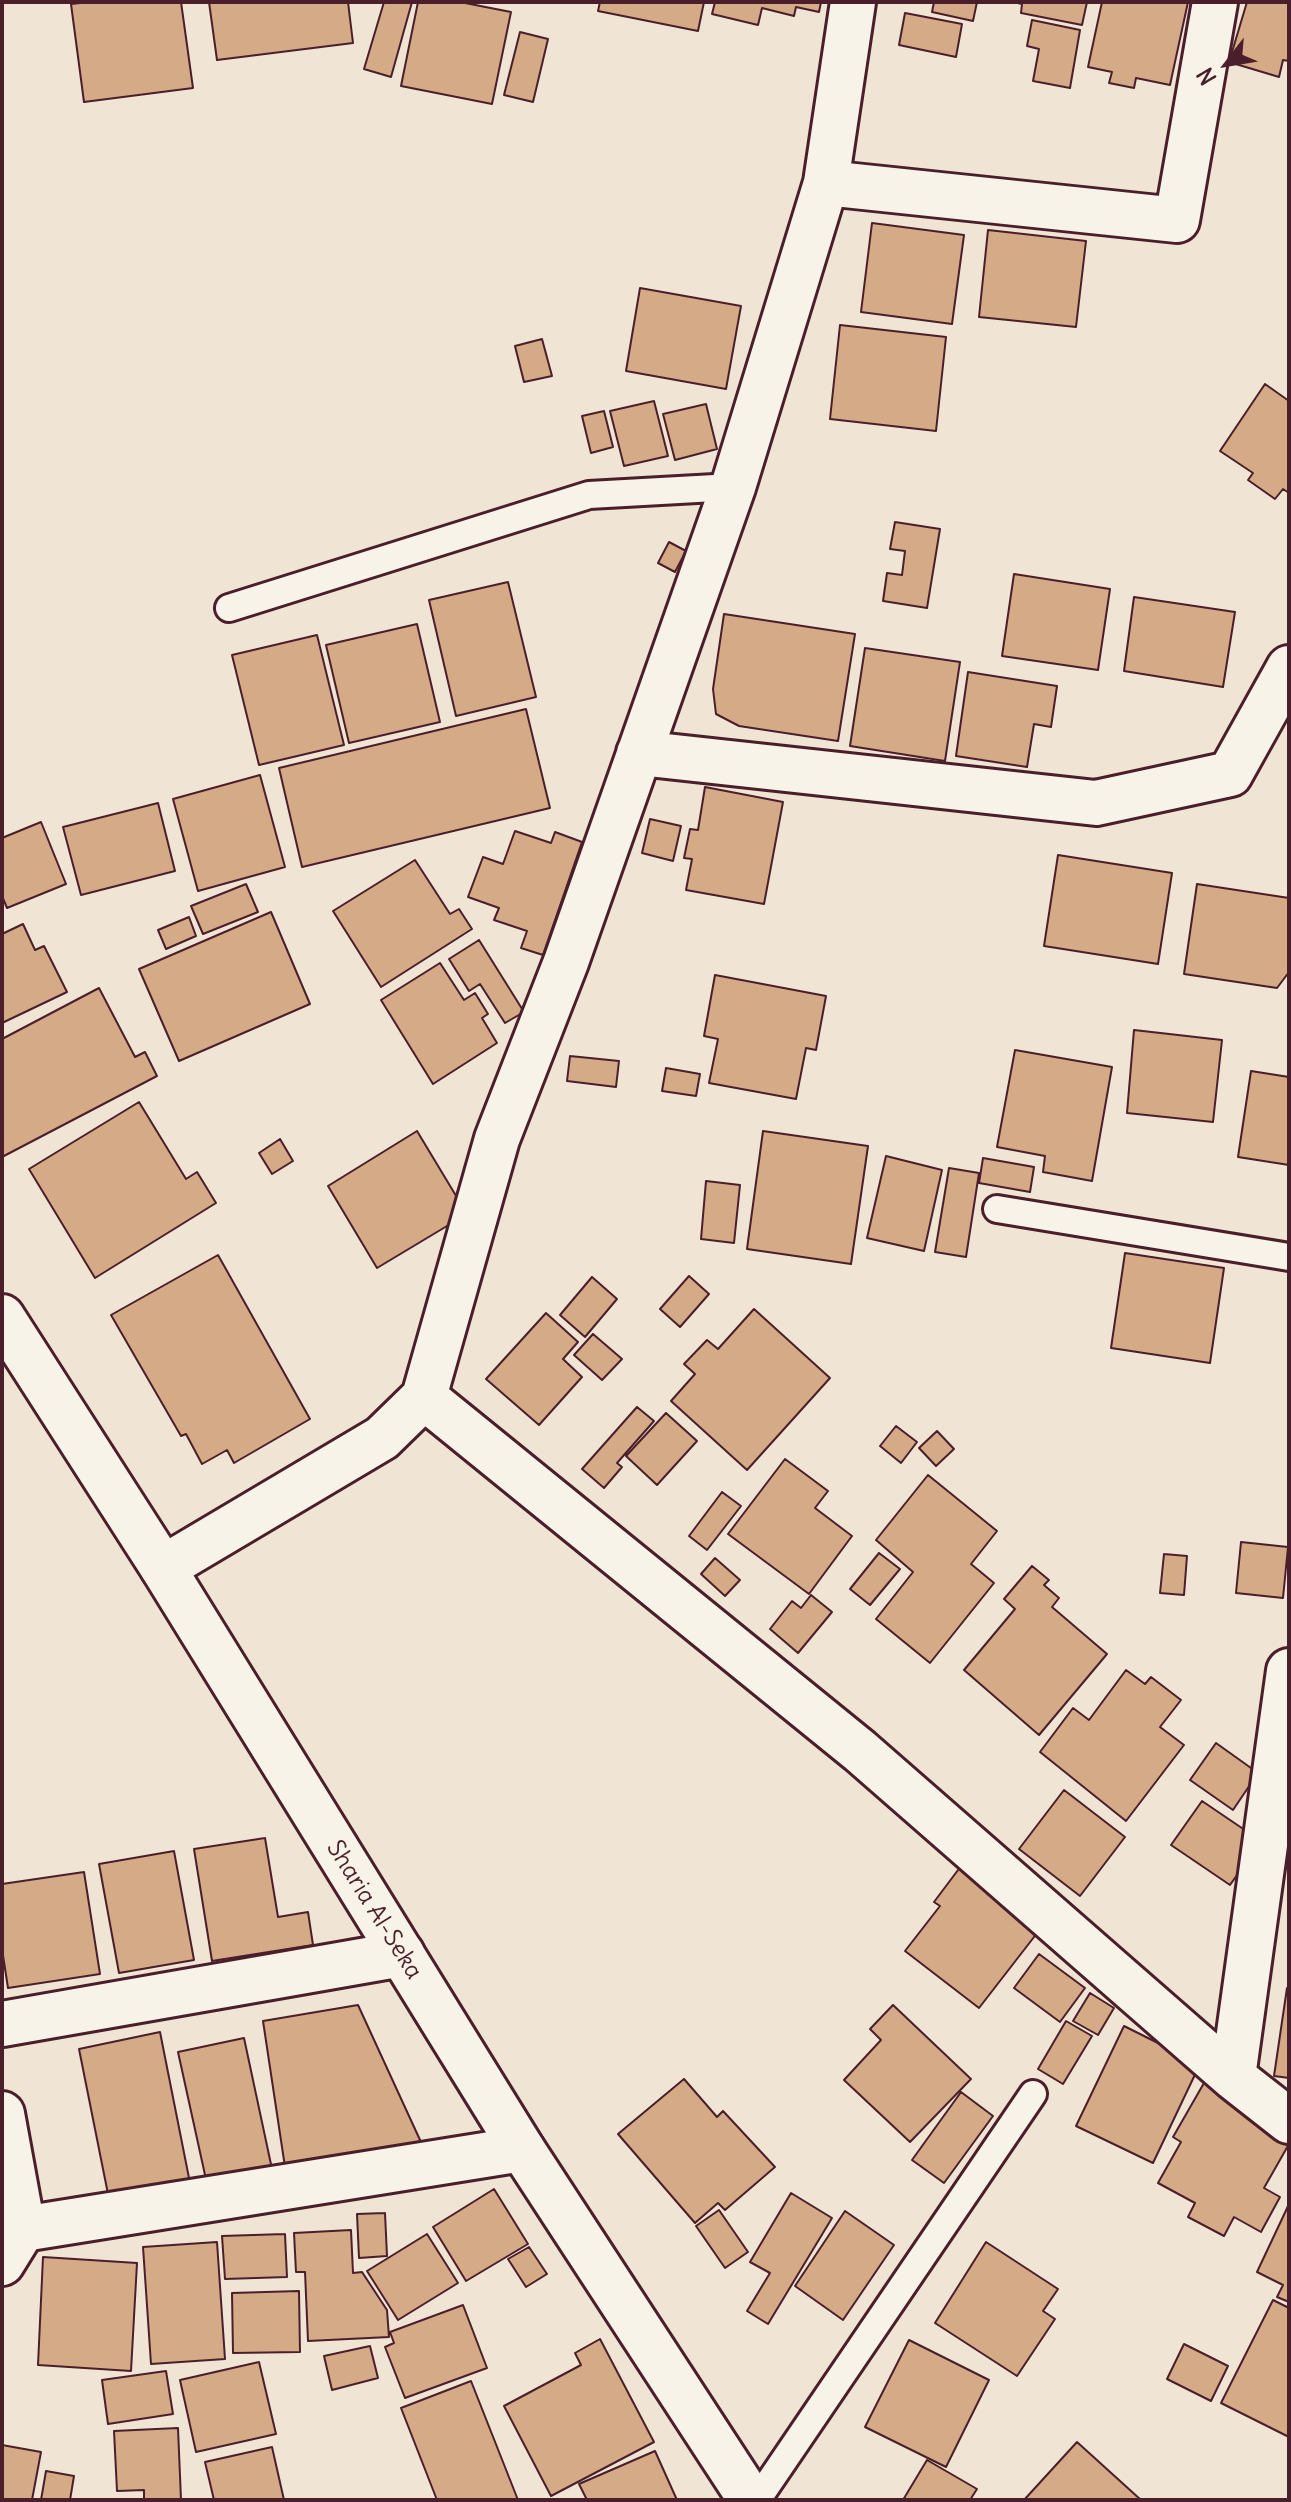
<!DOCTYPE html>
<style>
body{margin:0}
#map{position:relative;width:1291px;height:2502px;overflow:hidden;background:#f0e4d4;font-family:Delius,sans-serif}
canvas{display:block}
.frame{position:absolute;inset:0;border:4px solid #4a1f2b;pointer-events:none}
.north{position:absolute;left:1187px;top:24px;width:80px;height:80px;-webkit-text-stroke:6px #f7f3e8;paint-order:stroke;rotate:239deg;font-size:22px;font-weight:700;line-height:32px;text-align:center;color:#4a1f2b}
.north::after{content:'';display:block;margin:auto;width:28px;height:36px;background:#4a1f2b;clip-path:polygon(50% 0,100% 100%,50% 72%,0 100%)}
</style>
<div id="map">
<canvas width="1291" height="2502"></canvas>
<div class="frame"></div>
<div class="north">N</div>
</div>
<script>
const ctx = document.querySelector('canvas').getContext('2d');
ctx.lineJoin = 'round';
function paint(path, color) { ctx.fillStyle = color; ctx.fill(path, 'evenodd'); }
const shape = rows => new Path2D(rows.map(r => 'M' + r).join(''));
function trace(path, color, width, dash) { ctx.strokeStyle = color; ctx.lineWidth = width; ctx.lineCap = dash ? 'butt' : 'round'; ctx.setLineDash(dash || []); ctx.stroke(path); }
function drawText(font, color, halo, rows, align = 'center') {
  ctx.font = font + ' Delius,sans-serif'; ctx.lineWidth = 8; ctx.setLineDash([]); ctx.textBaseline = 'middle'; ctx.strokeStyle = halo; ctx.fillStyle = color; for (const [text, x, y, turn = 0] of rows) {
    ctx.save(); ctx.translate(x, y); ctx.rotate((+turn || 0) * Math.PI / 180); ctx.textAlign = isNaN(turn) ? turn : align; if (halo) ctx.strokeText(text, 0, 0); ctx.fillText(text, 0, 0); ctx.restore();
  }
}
const building = shape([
 [89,2,181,2,193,88,84,102,71,4,89,2],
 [209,2,348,2,353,43,217,60,209,2],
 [384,2,412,2,391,77,364,69,384,2],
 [418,2,460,2,511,12,492,104,401,86,418,2],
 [600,2,704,2,698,31,598,11,600,2],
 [715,2,821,2,819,12,796,7,794,16,762,8,758,25,712,14,715,2],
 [934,2,977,2,973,21,932,12,934,2],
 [1013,2,1087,2,1082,25,1021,13,1022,4,1013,2],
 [1102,2,1188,2,1170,85,1136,78,1134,88,1109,83,1112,72,1088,67,1102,2],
 [1247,2,1289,2,1289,61,1283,60,1279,77,1229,62,1247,2],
 [905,13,962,24,956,57,899,45,905,13],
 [1032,20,1080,30,1070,88,1033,81,1039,49,1027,46,1032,20],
 [520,32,548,39,533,102,504,95,520,32],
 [872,223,964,235,952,324,861,312,872,223],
 [988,230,1086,241,1076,327,979,317,988,230],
 [640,288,741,306,726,389,626,371,640,288],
 [840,325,946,337,936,431,830,419,840,325],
 [542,339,552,376,524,382,515,346,542,339],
 [1265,384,1289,401,1289,493,1283,489,1275,499,1248,480,1253,473,1220,451,1265,384],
 [654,401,668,456,624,466,610,411,654,401],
 [706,404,717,449,675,460,663,414,706,404],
 [604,411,613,447,591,453,582,416,604,411],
 [895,522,940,529,927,608,883,601,887,573,902,575,905,551,890,549,895,522],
 [669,542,686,551,675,572,658,563,669,542],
 [1014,574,1110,589,1098,670,1002,656,1014,574],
 [508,582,536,697,456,716,429,600,508,582],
 [1134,597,1235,612,1223,687,1124,671,1134,597],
 [724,614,855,634,838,741,739,726,716,714,713,689,724,614],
 [417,624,440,722,349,743,326,645,417,624],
 [317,635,344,745,259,765,232,655,317,635],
 [865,648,960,662,945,761,850,746,865,648],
 [968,672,1057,686,1051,727,1034,724,1027,767,956,756,968,672],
 [526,709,550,808,302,867,279,768,526,709],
 [260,775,285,867,198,891,173,799,260,775],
 [705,787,783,802,764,904,686,890,692,859,684,858,690,829,698,830,705,787],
 [158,803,175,871,81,895,63,827,158,803],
 [650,819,681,826,673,861,642,853,650,819],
 [41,822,66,884,7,908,2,896,2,838,41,822],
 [515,831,551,843,555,832,582,842,543,955,521,948,527,931,494,920,499,908,468,897,483,857,503,864,515,831],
 [1058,855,1172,873,1158,964,1044,946,1058,855],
 [415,860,450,914,459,909,472,929,381,987,333,911,415,860],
 [246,884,258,912,203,934,191,906,246,884],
 [1197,884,1289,898,1289,972,1277,988,1184,974,1197,884],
 [271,912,310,1004,179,1061,139,969,271,912],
 [189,917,196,936,166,949,158,930,189,917],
 [23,924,35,950,44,946,67,992,2,1023,2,934,23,924],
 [479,940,524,1012,505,1023,480,984,469,991,449,959,479,940],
 [440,963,464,1000,475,993,488,1014,482,1018,497,1043,433,1084,381,1000,440,963],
 [715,975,826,996,816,1050,806,1048,796,1099,709,1083,718,1039,704,1036,715,975],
 [99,988,135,1057,145,1052,157,1076,2,1157,2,1039,99,988],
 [1134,1030,1222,1040,1213,1122,1127,1113,1134,1030],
 [1015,1050,1112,1067,1092,1181,1043,1172,1045,1156,997,1147,1015,1050],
 [570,1056,619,1061,616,1087,567,1081,570,1056],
 [666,1068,700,1074,696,1096,662,1091,666,1068],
 [1251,1071,1289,1077,1289,1165,1238,1157,1251,1071],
 [139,1102,186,1179,197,1172,216,1203,95,1278,29,1169,139,1102],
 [417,1131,467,1214,377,1268,328,1186,417,1131],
 [763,1131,868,1146,851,1264,747,1249,763,1131],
 [280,1139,293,1161,272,1174,259,1153,280,1139],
 [886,1156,942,1170,924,1251,867,1238,886,1156],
 [983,1158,1034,1167,1030,1192,979,1183,983,1158],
 [949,1168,979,1173,966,1257,935,1252,949,1168],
 [706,1181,740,1185,734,1243,701,1239,706,1181],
 [1125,1253,1224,1268,1210,1363,1111,1348,1125,1253],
 [218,1255,310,1419,234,1463,227,1450,202,1464,186,1434,181,1436,111,1315,218,1255],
 [689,1276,709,1294,680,1327,660,1309,689,1276],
 [592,1277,617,1299,585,1337,560,1315,592,1277],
 [754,1309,830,1378,747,1470,671,1401,695,1374,684,1364,707,1340,718,1349,754,1309],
 [546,1313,578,1342,563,1359,582,1377,539,1425,486,1379,546,1313],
 [593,1334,622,1359,602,1380,574,1355,593,1334],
 [637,1407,654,1421,617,1463,622,1467,604,1488,582,1469,637,1407],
 [666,1413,697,1441,657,1485,626,1456,666,1413],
 [896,1426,917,1442,901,1463,880,1446,896,1426],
 [937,1431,954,1449,936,1466,919,1448,937,1431],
 [785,1459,828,1491,815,1508,852,1536,809,1594,728,1534,785,1459],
 [928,1475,997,1531,971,1564,994,1583,930,1663,876,1619,913,1572,876,1540,928,1475],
 [722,1492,741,1506,707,1550,689,1536,722,1492],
 [1241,1542,1288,1547,1283,1598,1236,1593,1241,1542],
 [879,1553,900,1569,870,1605,850,1589,879,1553],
 [1164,1554,1187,1556,1184,1595,1160,1593,1164,1554],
 [715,1558,740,1580,725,1596,701,1574,715,1558],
 [1032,1566,1049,1580,1044,1585,1059,1598,1052,1607,1107,1654,1039,1735,964,1670,1015,1609,1004,1599,1032,1566],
 [811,1595,832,1612,798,1653,770,1629,792,1601,801,1608,811,1595],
 [1126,1670,1145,1684,1151,1677,1181,1700,1160,1727,1184,1745,1126,1821,1040,1752,1073,1708,1089,1720,1126,1670],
 [1216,1743,1258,1773,1233,1810,1190,1780,1216,1743],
 [1064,1790,1125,1837,1080,1896,1019,1849,1064,1790],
 [1202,1801,1261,1841,1230,1885,1171,1845,1202,1801],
 [265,1838,278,1917,308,1912,313,1945,212,1961,194,1849,265,1838],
 [174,1851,194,1960,119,1973,99,1864,174,1851],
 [961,1866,1041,1928,979,2008,905,1951,940,1906,934,1902,961,1866],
 [84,1872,100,1974,8,1988,2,1949,2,1884,84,1872],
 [1039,1954,1085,1988,1060,2022,1014,1988,1039,1954],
 [1287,1988,1289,1989,1289,2078,1274,2076,1287,1988],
 [1090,1993,1114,2008,1098,2035,1073,2021,1090,1993],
 [358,2005,426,2153,285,2167,263,2021,358,2005],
 [893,2005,971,2079,910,2142,844,2080,881,2040,870,2029,893,2005],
 [1066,2021,1092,2036,1063,2084,1038,2069,1066,2021],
 [1124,2026,1200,2064,1153,2163,1076,2126,1124,2026],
 [160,2032,190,2183,109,2199,79,2049,160,2032],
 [244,2038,272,2169,207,2184,178,2052,244,2038],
 [684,2079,717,2117,723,2111,775,2167,725,2210,718,2203,695,2223,618,2134,684,2079],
 [1204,2083,1289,2130,1289,2144,1264,2188,1280,2197,1261,2232,1234,2217,1224,2236,1188,2217,1195,2203,1158,2183,1181,2142,1173,2137,1204,2083],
 [961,2092,993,2116,944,2183,912,2160,961,2092],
 [494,2189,528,2244,466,2281,433,2227,494,2189],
 [791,2193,832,2218,768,2324,747,2311,770,2273,750,2262,791,2193],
 [1289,2204,1289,2302,1277,2297,1283,2285,1257,2272,1289,2204],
 [719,2210,748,2252,725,2268,696,2226,719,2210],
 [845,2211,894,2245,843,2320,795,2286,845,2211],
 [385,2213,387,2256,359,2258,357,2214,385,2213],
 [351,2230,353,2273,362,2272,387,2310,389,2337,308,2341,305,2272,296,2272,294,2233,351,2230],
 [285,2234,287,2277,225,2279,222,2236,285,2234],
 [427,2234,458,2283,398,2320,367,2271,427,2234],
 [217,2242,225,2359,151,2364,143,2247,217,2242],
 [986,2242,1058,2289,1043,2311,1055,2319,1017,2376,935,2323,986,2242],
 [529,2247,547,2274,526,2287,508,2259,529,2247],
 [43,2257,137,2263,131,2371,38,2365,43,2257],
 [299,2291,300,2352,233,2353,232,2293,299,2291],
 [1273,2300,1289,2308,1289,2437,1221,2403,1273,2300],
 [463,2305,487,2368,405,2398,385,2347,394,2343,390,2332,463,2305],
 [600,2339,654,2442,551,2496,504,2406,581,2365,575,2353,600,2339],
 [909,2340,989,2380,946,2467,865,2427,909,2340],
 [1184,2344,1228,2366,1211,2401,1167,2379,1184,2344],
 [370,2346,378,2378,332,2390,324,2356,370,2346],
 [259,2362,276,2434,196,2452,180,2380,259,2362],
 [166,2371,173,2414,108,2424,102,2380,166,2371],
 [471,2381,518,2500,437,2500,401,2408,471,2381],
 [178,2428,181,2500,144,2500,144,2490,117,2491,114,2431,178,2428],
 [1077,2442,1141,2500,1024,2500,1077,2442],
 [2,2445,41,2452,32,2500,2,2500,2,2445],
 [272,2447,284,2500,214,2500,205,2462,272,2447],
 [655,2451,677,2500,587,2500,579,2484,655,2451],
 [927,2460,977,2489,970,2500,903,2500,927,2460],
 [46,2471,74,2476,70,2500,41,2500,46,2471]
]);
paint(building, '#d5aa86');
trace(building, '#4a1f2b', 2);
const lane = shape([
 [229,608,589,495,733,487],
 [997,1209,1289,1257],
 [757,2500,1033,2094]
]);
const street = shape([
 [826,183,1177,220,1215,2],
 [639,753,1096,803,1230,774,1289,668],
 [424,1397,860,1751,1233,2077,1289,2121],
 [163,1568,382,1438,424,1397,497,1139,566,962,733,487,826,183,853,2],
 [2,2024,402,1954],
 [1233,2077,1289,1671],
 [2,2114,23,2229,2,2263],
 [23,2229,522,2149]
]);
const secondary = shape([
 [2,1317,163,1568,522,2149,751,2500]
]);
trace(lane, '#4a1f2b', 32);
trace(street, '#4a1f2b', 50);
trace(secondary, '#4a1f2b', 50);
trace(lane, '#f7f3e8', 26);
trace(street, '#f7f3e8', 44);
trace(secondary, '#f7f3e8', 44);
drawText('24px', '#4a1f2b', '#f7f3e8', [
 ["Sharia Al-Seka",374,1910,58]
]);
</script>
